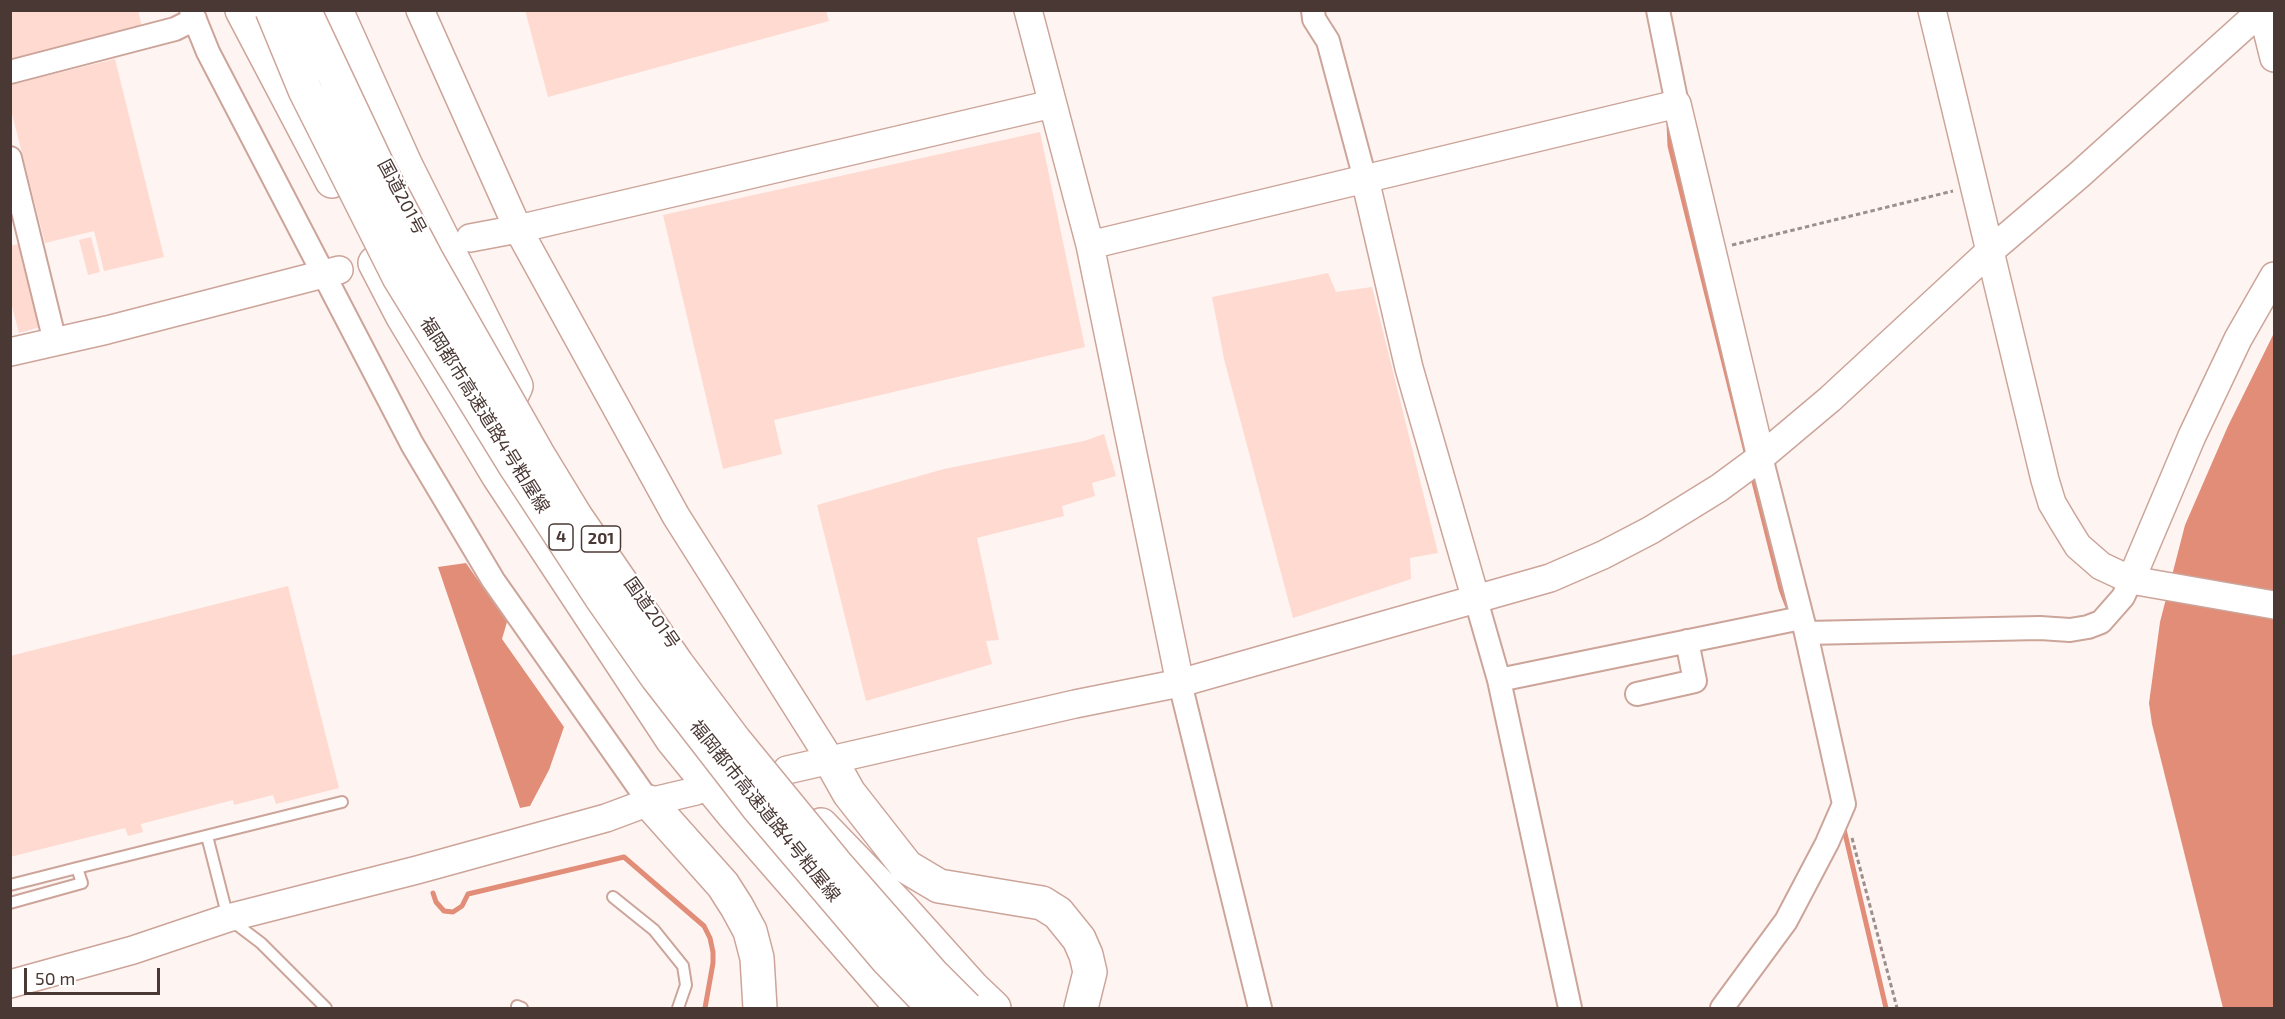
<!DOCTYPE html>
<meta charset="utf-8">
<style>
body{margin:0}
#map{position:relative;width:2285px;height:1019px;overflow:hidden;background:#fef5f3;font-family:"Exo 2",sans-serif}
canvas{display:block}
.frame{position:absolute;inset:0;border:12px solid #493834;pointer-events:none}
.scale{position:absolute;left:24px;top:968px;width:136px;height:27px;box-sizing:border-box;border:3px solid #493834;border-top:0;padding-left:8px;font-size:18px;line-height:21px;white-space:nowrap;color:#493834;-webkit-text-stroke:4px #fff;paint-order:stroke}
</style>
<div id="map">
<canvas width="2285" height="1019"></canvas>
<div class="frame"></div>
<div class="scale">50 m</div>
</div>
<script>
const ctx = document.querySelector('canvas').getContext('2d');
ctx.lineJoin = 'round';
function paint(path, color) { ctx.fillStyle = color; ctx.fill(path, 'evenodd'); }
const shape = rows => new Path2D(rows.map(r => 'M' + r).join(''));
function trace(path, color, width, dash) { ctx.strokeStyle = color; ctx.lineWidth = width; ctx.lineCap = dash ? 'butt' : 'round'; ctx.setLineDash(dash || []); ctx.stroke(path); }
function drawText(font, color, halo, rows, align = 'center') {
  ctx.font = font + ' "Exo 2","Noto Sans JP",sans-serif'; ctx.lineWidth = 4.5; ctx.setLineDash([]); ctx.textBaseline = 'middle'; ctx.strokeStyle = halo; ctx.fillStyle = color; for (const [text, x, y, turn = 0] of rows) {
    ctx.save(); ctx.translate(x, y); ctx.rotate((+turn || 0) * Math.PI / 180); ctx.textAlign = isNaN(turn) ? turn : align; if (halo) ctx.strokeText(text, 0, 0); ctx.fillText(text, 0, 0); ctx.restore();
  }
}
paint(shape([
 [2274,333,2274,1008,2223,1008,2152,724,2149,703,2160,622,2185,525,2228,426],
 [466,563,507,622,502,639,564,727,549,770,530,806,520,808,438,567]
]), '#e18d78');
trace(shape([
 [1669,124,1670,146,1747,456],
 [1752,474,1781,589,1791,615],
 [1843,825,1886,1008],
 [433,893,436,902,444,911,453,912,462,906,468,894,624,857,704,926,710,938,713,952,713,963,705,1008]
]), '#e18d78', 5);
paint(shape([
 [10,10,138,10,142,27,10,61],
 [525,10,826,10,829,21,548,97],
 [115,59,164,257,104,271,94,231,45,243,10,106,10,85],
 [1040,132,1085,347,774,420,782,454,723,469,663,215],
 [91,237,100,272,88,275,79,240],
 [23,243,44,326,19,333,10,299,10,246],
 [1328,273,1336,292,1372,287,1438,553,1410,558,1411,579,1293,618,1224,359,1212,297],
 [1104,434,1116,476,1092,483,1095,496,1062,506,1064,516,977,538,999,640,986,641,992,664,866,701,817,505,944,469,1084,441],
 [288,586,339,788,276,804,273,795,234,805,233,800,141,824,143,832,128,836,125,828,10,857,10,656]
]), '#fedad0');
const service = shape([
 [207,836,228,918,261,943,326,1008],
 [10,885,77,868],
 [613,897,654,930,683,966,686,985,678,1008],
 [10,903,82,883,77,868,342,802],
 [517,1006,522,1008]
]);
const minor = shape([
 [191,10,208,52,412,444,493,580,649,802],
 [1313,10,1314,19,1328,41,1365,179],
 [1658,10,1677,104],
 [10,72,175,29,195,19],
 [10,158,55,342],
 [1476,600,1499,680,1570,1008],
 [1806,633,2040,628,2070,630,2088,627,2101,622,2123,597,2131,580],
 [1499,680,1801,618],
 [1180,683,1260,1008],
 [1637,694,1695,681,1687,641],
 [1722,1008,1786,921,1827,843,1844,804,1806,633,1761,457]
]);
const tertiary = shape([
 [420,10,518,229,676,516,831,761],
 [1028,10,1090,245,1180,683],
 [1932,10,2045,480,2052,503,2062,520,2078,546,2101,566,2131,580,2274,605],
 [2262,10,2274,58],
 [1365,179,1409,368,1476,600],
 [470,238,518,229,1052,104],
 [1090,245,1677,104,1761,457],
 [10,352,107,330,339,270],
 [2131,580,2192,436,2238,339,2274,276],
 [787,770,1075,704,1180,683,1550,578,1603,555,1651,530,1719,488,1761,457,1830,399,1990,251,2079,175,2262,10],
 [10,984,133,950,228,918,417,870,606,818,649,802,696,791]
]);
const trunk = shape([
 [375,263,402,315,498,475,672,739,734,815,902,1008],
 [831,761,849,793,907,867,939,886,1042,903,1058,913,1079,939,1086,955,1090,972,1081,1008],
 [649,802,723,885,737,907,750,931,757,958,760,1008],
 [821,825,903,910,973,988,994,1008]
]);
const motorway = shape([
 [242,10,332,181],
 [336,10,406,166,516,386,510,399]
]);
trace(service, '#cca499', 14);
trace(minor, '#cca499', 26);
trace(tertiary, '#cca499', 30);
trace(trunk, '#cca499', 36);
trace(motorway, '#cca499', 36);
trace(shape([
 [1732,245,1953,191],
 [1852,838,1897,1008]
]), '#9c8f8c', 3, [4.5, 3]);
trace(service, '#fff', 10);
trace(minor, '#fff', 22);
trace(tertiary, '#fff', 27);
trace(trunk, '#fff', 33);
trace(motorway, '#fff', 33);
const motorwayBridge = shape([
 [272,10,305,90,399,277,516,467,601,597,657,677,757,806,887,959,934,1008],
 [304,10,379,169,427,260,537,453,576,517,677,664,735,741,835,863,934,976,966,1008]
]);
trace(motorwayBridge, '#cca499', 36, []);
trace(motorwayBridge, '#fff', 33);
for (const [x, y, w] of [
 [561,537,24],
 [601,539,39]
]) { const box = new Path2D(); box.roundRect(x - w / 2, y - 13, w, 26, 4.5); ctx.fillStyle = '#fff'; ctx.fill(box); trace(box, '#493834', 1.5); }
drawText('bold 16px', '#493834', null, [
 ["4",561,537],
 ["201",601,539]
]);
drawText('18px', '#493834', '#fff', [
 ["国道201号",402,197,62],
 ["福岡都市高速道路4号粕屋線",485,415,58],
 ["国道201号",652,613,55],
 ["福岡都市高速道路4号粕屋線",765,811,51]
]);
</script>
